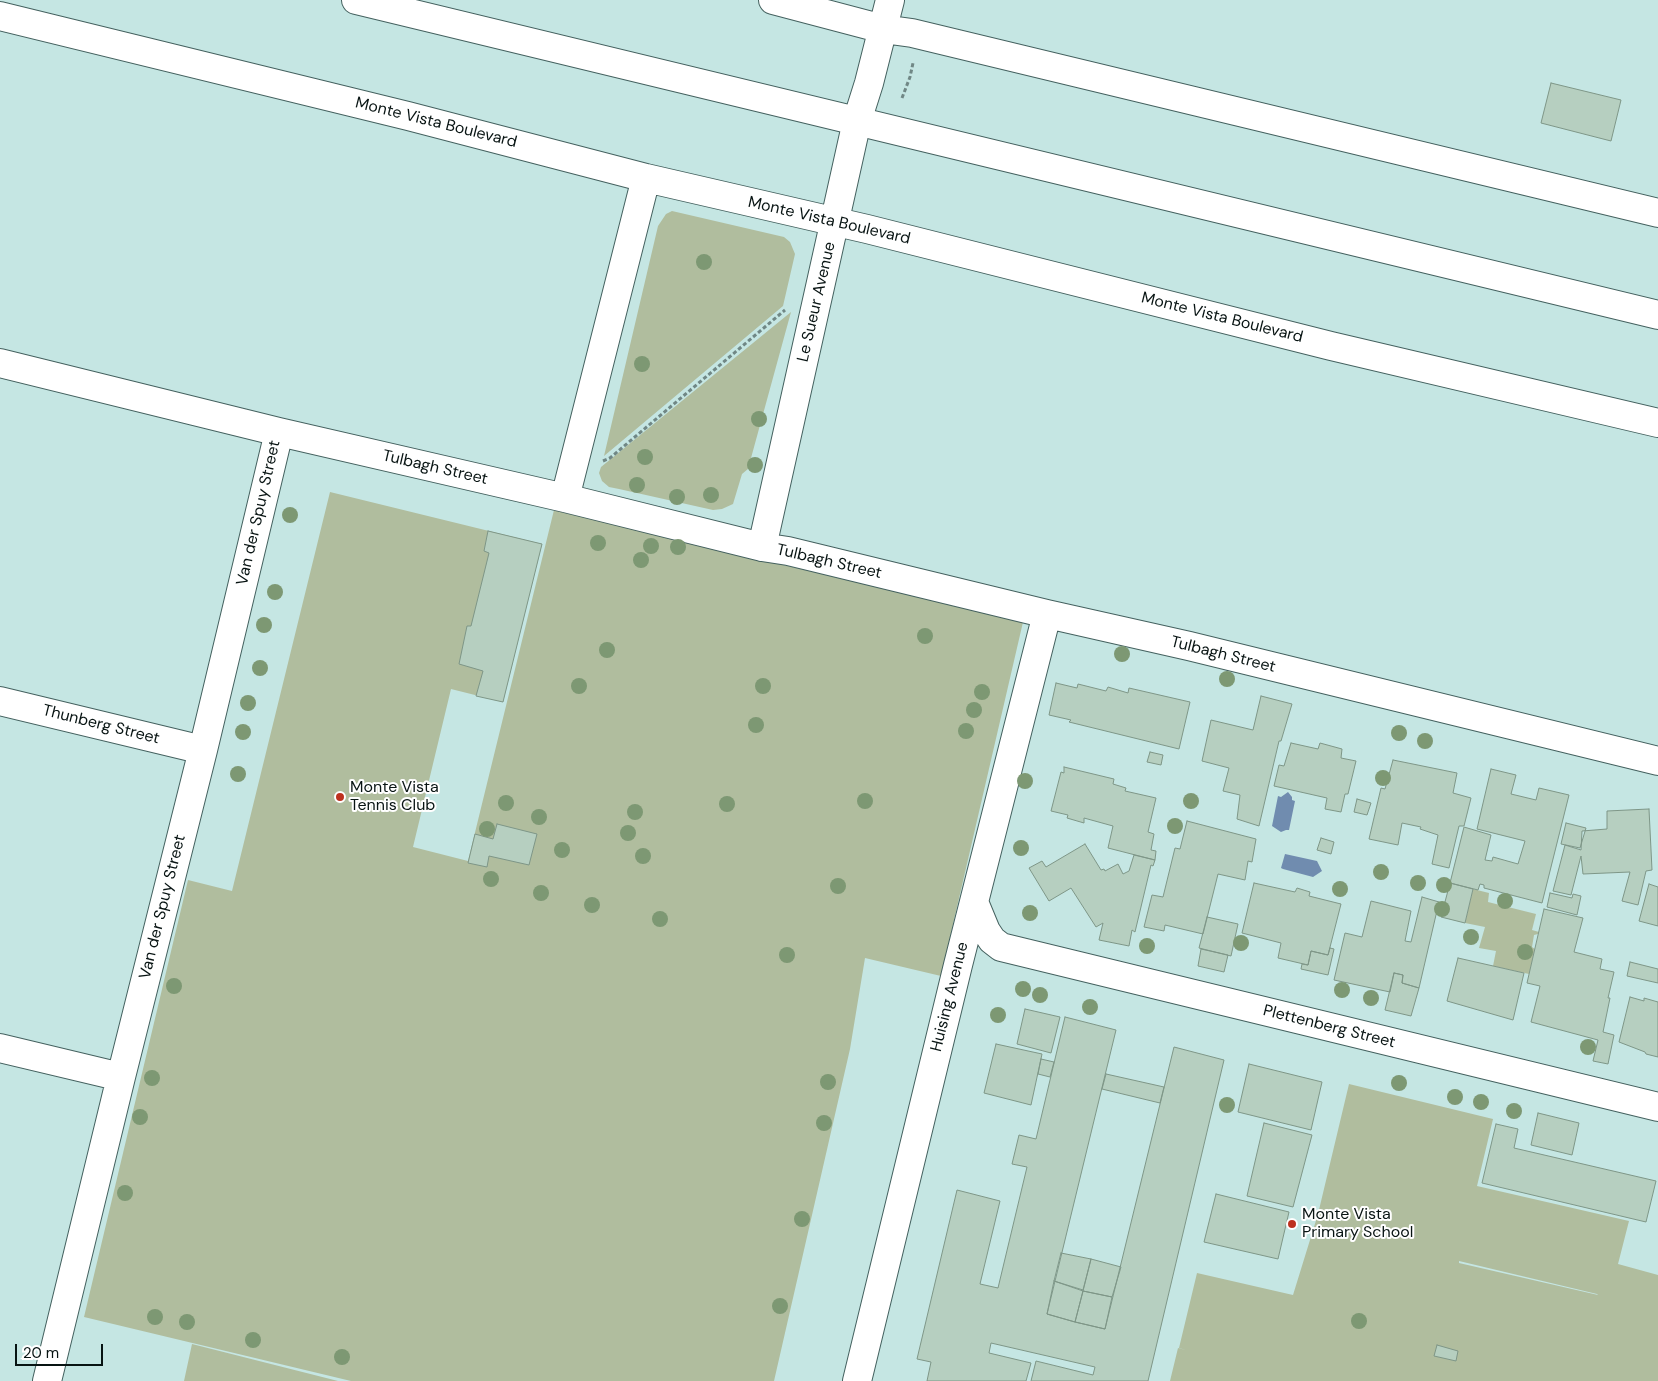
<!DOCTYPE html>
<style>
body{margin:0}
#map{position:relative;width:1658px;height:1381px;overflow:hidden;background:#c5e6e3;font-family:"DM Sans",sans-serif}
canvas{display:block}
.scale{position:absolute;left:15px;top:1344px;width:88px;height:22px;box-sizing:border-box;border:2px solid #081413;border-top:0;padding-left:6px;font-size:15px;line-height:18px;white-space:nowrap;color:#081413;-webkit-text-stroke:4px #fff;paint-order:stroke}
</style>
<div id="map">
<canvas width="1658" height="1381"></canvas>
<div class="scale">20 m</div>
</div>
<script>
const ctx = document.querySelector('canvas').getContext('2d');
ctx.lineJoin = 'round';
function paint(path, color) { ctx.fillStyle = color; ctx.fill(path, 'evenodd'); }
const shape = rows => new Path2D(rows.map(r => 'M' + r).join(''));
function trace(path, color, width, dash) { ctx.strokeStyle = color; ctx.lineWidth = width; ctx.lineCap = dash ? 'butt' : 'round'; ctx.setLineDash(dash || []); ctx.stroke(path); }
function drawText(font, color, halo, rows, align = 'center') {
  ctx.font = font + ' "DM Sans",sans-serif'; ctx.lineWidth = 4; ctx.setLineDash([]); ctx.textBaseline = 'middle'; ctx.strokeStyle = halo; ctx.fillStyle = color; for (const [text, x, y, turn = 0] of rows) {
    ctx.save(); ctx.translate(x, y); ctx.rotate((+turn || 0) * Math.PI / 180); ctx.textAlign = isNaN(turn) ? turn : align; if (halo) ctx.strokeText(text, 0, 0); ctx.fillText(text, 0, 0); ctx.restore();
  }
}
paint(shape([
 [672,211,784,237,790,242,795,254,783,306,604,456,658,226,666,214],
 [791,312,748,469,742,474,733,504,722,509,713,510,619,489,609,487,602,481,599,473,601,467],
 [330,492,542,544,503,702,451,689,413,847,468,861,554,510,1023,622,941,976,865,958,850,1049,774,1381,351,1381,84,1317,188,880,232,891],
 [1473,889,1489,893,1488,902,1536,914,1532,930,1539,932,1538,934,1534,935,1532,947,1535,949,1529,974,1493,966,1496,951,1479,948,1485,927,1465,923],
 [1349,1084,1493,1119,1477,1186,1629,1221,1618,1264,1658,1275,1658,1381,1170,1381,1178,1348,1186,1350,1179,1348,1197,1273,1293,1295,1318,1214],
 [1459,1261,1597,1294,1598,1295,1459,1263],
 [192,1344,338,1381,184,1381]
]), '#b0bd9e');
paint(shape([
 [1288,792,1292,797,1292,800,1295,801,1289,830,1286,830,1281,832,1272,826,1278,796,1281,797],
 [1285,854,1317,861,1322,871,1313,877,1283,869,1281,868]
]), '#708caf');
const building = shape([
 [1551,83,1621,100,1611,141,1541,123,1551,83],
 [488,531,542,544,503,702,476,696,483,671,459,664,467,626,471,626,489,553,484,551,488,531],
 [1056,683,1077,688,1078,684,1106,691,1108,687,1128,693,1129,688,1190,702,1179,749,1069,722,1071,720,1049,715,1056,683],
 [1261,696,1292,704,1281,741,1279,741,1259,826,1237,819,1240,795,1223,791,1229,768,1202,761,1211,720,1253,730,1261,696],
 [1291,743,1318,749,1320,743,1342,749,1341,758,1356,761,1348,794,1345,794,1341,812,1325,809,1327,798,1274,786,1279,765,1284,766,1291,743],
 [1150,752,1163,755,1161,765,1147,762,1150,752],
 [1393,760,1457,773,1453,793,1471,798,1464,826,1459,826,1449,868,1432,864,1438,835,1420,829,1421,827,1402,823,1398,845,1369,839,1381,788,1385,789,1393,760],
 [1064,767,1114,779,1113,784,1126,788,1125,791,1156,798,1148,832,1154,834,1151,850,1156,851,1155,860,1108,848,1113,826,1084,818,1084,823,1067,818,1068,815,1051,811,1061,772,1064,773,1064,767],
 [1491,769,1516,775,1511,794,1536,800,1539,788,1569,795,1542,903,1484,888,1484,885,1480,884,1478,890,1450,883,1464,827,1491,835,1485,860,1492,861,1493,857,1518,864,1525,841,1477,829,1491,769],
 [1357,799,1371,803,1367,815,1354,812,1357,799],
 [1649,809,1652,870,1646,871,1638,905,1622,901,1630,872,1583,874,1581,856,1571,895,1553,891,1565,845,1581,850,1582,831,1607,829,1607,811,1649,809],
 [1187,821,1256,839,1252,862,1248,861,1245,880,1218,874,1203,934,1165,925,1164,931,1144,927,1152,895,1163,897,1175,848,1180,849,1187,821],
 [1566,823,1586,828,1580,848,1561,844,1566,823],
 [497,824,537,834,529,865,489,856,487,867,468,863,475,834,493,839,497,824],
 [1321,838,1334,842,1331,854,1317,850,1321,838],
 [1085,844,1101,870,1104,869,1105,871,1118,864,1123,874,1129,871,1134,855,1155,860,1153,866,1151,865,1135,932,1132,930,1129,946,1099,940,1103,923,1096,927,1071,888,1049,901,1029,868,1042,861,1046,867,1085,844],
 [1254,883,1295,892,1297,888,1310,892,1309,896,1341,904,1328,955,1311,951,1308,965,1278,958,1281,943,1242,933,1254,883],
 [1450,883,1473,889,1465,923,1441,917,1450,883],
 [1649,884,1658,887,1658,926,1639,921,1649,884],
 [1550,893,1572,898,1573,894,1581,896,1577,915,1547,907,1550,893],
 [1422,897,1439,902,1419,988,1402,983,1403,975,1394,973,1390,992,1334,980,1345,933,1362,937,1371,901,1411,911,1405,941,1411,942,1422,897],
 [1544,909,1583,918,1574,952,1602,959,1600,969,1614,972,1608,998,1610,998,1603,1032,1614,1035,1608,1064,1593,1061,1598,1040,1531,1022,1540,986,1527,983,1544,909],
 [1207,917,1238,924,1231,956,1199,948,1207,917],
 [1330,948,1334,949,1328,975,1301,969,1302,964,1308,965,1311,951,1328,955,1330,948],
 [1201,949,1228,955,1224,972,1198,966,1201,949],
 [1458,958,1524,973,1513,1020,1447,1001,1458,958],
 [1630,962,1658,969,1658,983,1627,976,1630,962],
 [1394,973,1403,975,1402,983,1419,988,1411,1016,1385,1010,1394,973],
 [1630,997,1644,1001,1644,998,1658,1002,1658,1057,1646,1054,1645,1052,1619,1042,1630,997],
 [1025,1009,1060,1017,1051,1053,1017,1044,1025,1009],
 [1065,1017,1116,1030,1047,1314,1075,1322,1105,1329,1174,1047,1224,1060,1148,1381,1031,1381,1036,1361,1093,1375,1095,1367,991,1343,989,1353,1031,1363,1026,1381,927,1381,931,1362,917,1359,957,1190,1000,1201,980,1284,998,1288,1027,1167,1012,1164,1019,1135,1036,1139,1065,1017],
 [996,1044,1042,1054,1031,1105,984,1093,996,1044],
 [1041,1059,1054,1062,1050,1077,1038,1074,1041,1059],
 [1249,1064,1322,1082,1311,1130,1238,1112,1249,1064],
 [1106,1074,1164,1087,1160,1103,1102,1089,1106,1074],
 [1538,1113,1579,1123,1572,1155,1531,1145,1538,1113],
 [1264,1123,1312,1135,1293,1207,1247,1196,1264,1123],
 [1496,1124,1518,1129,1514,1148,1656,1181,1646,1222,1482,1183,1496,1124],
 [1216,1194,1289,1212,1278,1259,1204,1242,1216,1194],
 [1061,1253,1091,1259,1083,1290,1054,1281,1061,1253],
 [1091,1259,1121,1267,1112,1297,1083,1291,1091,1259],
 [1054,1281,1083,1291,1075,1322,1047,1314,1054,1281],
 [1083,1291,1112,1297,1105,1329,1075,1322,1083,1291],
 [1437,1345,1458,1351,1456,1361,1434,1356,1437,1345]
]);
paint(building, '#b6cfc0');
trace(building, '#7e9687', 1);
const minor = shape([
 [773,0,883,29,912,33,1658,213],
 [0,16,408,116,646,178,867,229,1331,346,1658,423],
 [0,363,279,432,565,498,762,547,788,551,1047,614,1189,646,1658,761],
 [565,498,646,178],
 [762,547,857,121,869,83,890,0],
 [0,701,203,750],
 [974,902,986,931,992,940,1001,947,1658,1107],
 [0,1048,121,1077],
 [47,1381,121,1077,203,750,279,432],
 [857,1381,958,965,1047,614]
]);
const major = shape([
 [356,0,1658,315]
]);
trace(minor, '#44615f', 30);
trace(major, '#44615f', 30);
trace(shape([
 [902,98,910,77,913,63],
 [603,461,610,458,785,310]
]), '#708785', 3, [4, 2.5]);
trace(minor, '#fff', 28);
trace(major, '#fff', 28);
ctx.fillStyle = '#7d9873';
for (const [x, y] of [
 [704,262],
 [642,364],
 [759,419],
 [645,457],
 [755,465],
 [637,485],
 [711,495],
 [677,497],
 [290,515],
 [598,543],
 [651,546],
 [678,547],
 [641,560],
 [275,592],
 [264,625],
 [925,636],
 [607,650],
 [1122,654],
 [260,668],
 [1227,679],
 [579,686],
 [763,686],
 [982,692],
 [248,703],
 [974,710],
 [756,725],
 [966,731],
 [243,732],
 [1399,733],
 [1425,741],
 [238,774],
 [1383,778],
 [1025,781],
 [865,801],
 [1191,801],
 [506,803],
 [727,804],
 [635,812],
 [539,817],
 [1175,826],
 [487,829],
 [628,833],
 [1021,848],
 [562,850],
 [643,856],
 [1381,872],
 [491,879],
 [1418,883],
 [1444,885],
 [838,886],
 [1340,889],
 [541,893],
 [1505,901],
 [592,905],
 [1442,909],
 [1030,913],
 [660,919],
 [1471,937],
 [1241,943],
 [1147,946],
 [1525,952],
 [787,955],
 [174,986],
 [1023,989],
 [1342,990],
 [1040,995],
 [1371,998],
 [1090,1007],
 [998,1015],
 [1588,1047],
 [152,1078],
 [828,1082],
 [1399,1083],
 [1455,1097],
 [1481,1102],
 [1227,1105],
 [1514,1111],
 [140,1117],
 [824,1123],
 [125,1193],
 [802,1219],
 [780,1306],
 [155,1317],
 [1359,1321],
 [187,1322],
 [253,1340],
 [342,1357]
]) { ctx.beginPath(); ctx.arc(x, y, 8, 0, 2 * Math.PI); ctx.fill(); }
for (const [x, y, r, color] of [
 [340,797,5,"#bd311f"],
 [1292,1224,5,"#bd311f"]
]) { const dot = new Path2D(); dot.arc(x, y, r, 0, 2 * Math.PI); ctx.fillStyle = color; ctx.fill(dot); trace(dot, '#fff', 2); }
drawText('16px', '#081413', '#fff', [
 ["Monte Vista Boulevard",436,123,14],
 ["Monte Vista Boulevard",829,221,13],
 ["Le Sueur Avenue",817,302,-77],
 ["Monte Vista Boulevard",1222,318,14],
 ["Tulbagh Street",435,468,13],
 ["Van der Spuy Street",259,513,-77],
 ["Tulbagh Street",829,562,13],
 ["Tulbagh Street",1223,655,14],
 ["Thunberg Street",101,725,14],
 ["Van der Spuy Street",163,907,-76],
 ["Huising Avenue",950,997,-76],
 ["Plettenberg Street",1329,1027,14]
]);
drawText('16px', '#081413', '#fff', [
 ["Monte Vista",350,788],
 ["Tennis Club",350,806],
 ["Monte Vista",1302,1215],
 ["Primary School",1302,1233]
], 'left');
</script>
